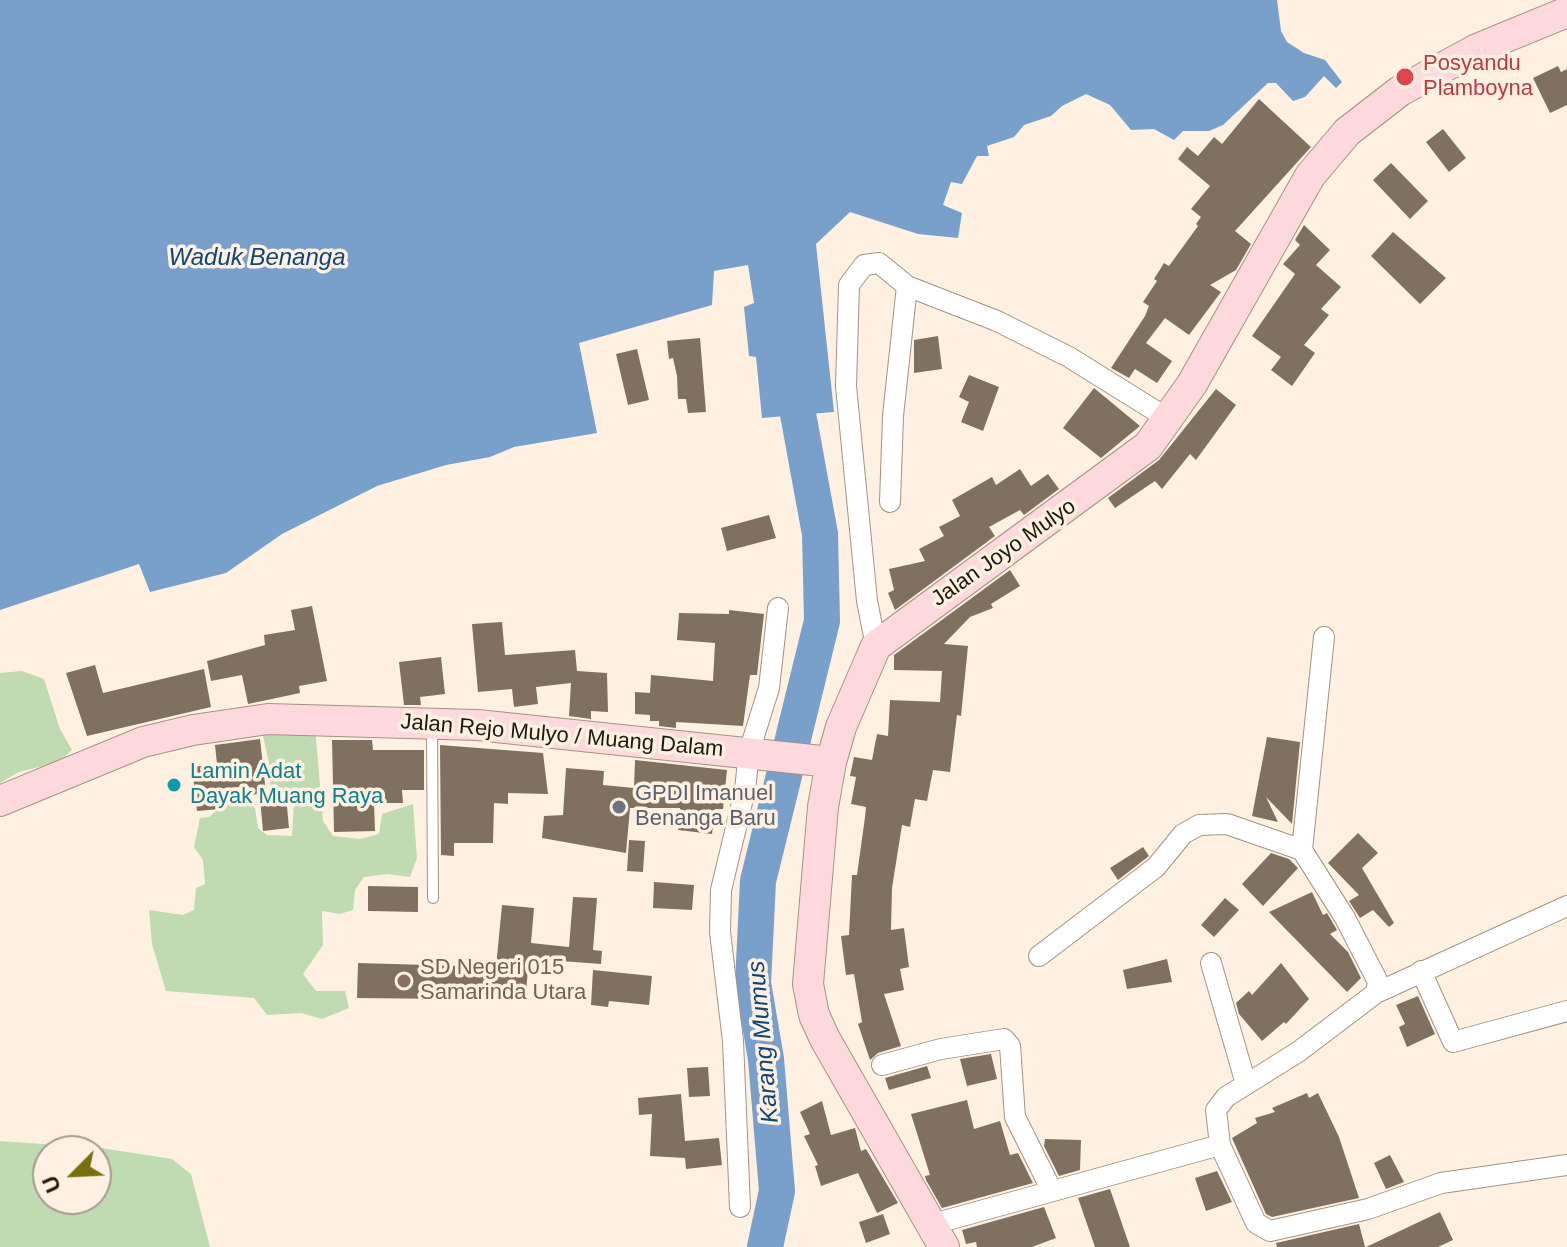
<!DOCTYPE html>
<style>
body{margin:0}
#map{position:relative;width:1567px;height:1247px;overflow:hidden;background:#fff1e2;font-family:Arial,sans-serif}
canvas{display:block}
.north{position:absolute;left:32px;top:1135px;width:80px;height:80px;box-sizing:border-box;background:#fff1e2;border:2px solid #a59b8f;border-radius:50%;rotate:246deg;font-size:22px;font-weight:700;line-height:32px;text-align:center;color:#1f1912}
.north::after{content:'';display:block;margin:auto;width:28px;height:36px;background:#7a6f0d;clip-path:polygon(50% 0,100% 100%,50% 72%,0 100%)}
</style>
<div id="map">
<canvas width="1567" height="1247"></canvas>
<div class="north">U</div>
</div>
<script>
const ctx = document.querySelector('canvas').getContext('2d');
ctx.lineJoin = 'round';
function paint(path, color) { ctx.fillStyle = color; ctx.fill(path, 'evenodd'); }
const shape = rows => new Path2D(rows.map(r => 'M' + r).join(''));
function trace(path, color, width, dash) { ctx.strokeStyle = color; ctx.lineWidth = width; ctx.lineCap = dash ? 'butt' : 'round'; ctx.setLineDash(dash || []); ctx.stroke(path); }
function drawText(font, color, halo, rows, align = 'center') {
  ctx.font = font + ' Arial,sans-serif'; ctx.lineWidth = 7; ctx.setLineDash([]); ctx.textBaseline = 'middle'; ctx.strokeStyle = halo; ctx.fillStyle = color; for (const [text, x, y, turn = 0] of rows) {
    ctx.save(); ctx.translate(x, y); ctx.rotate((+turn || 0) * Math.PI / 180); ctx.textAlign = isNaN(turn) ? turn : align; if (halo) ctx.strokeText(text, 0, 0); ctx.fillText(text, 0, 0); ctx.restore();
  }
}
paint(shape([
 [22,671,44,679,60,729,72,750,59,762,19,772,0,783,0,673],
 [315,726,323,821,333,836,360,839,379,834,382,814,413,804,417,858,410,877,387,874,364,877,355,890,353,910,340,914,322,911,323,945,303,974,316,991,345,991,349,1008,322,1019,301,1013,267,1015,254,998,166,991,152,944,149,910,183,915,194,910,196,888,205,884,203,860,194,847,200,818,209,817,231,798,247,800,255,808,258,828,267,835,292,836,294,801,287,790,274,791,270,784,271,772,261,727],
 [0,1141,101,1148,172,1159,191,1174,210,1247,0,1247],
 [48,1151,96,1151,96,1199,48,1199]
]), '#c0dbb2');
paint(shape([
 [0,0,1277,0,1281,31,1287,42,1304,53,1325,60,1342,82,1336,88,1324,76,1305,97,1293,101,1276,83,1268,83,1223,125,1209,131,1183,131,1174,140,1154,129,1131,130,1110,105,1086,94,1062,106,1051,116,1024,125,1014,137,987,146,989,156,977,156,962,184,951,182,943,205,962,213,958,238,918,234,850,212,816,244,834,412,762,418,756,357,749,356,744,307,754,303,748,265,714,271,712,305,579,343,597,433,514,447,490,457,446,465,377,486,282,534,226,573,150,592,139,564,0,610]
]), '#799fcb');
trace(shape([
 [765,1247,777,1191,766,1059,753,983,758,881,822,621,820,534,798,414]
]), '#799fcb', 36);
paint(shape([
 [1558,66,1561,72,1567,69,1567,105,1550,113,1533,78],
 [1259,99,1311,147,1235,231,1251,244,1236,270,1210,285,1221,292,1189,335,1165,318,1146,343,1172,361,1157,383,1135,369,1129,378,1122,374,1111,368,1145,316,1149,306,1143,302,1157,281,1154,279,1164,263,1169,266,1198,226,1196,224,1201,217,1191,209,1210,186,1178,159,1187,147,1198,156,1214,137,1222,144],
 [1443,129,1466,158,1449,172,1426,142],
 [1391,163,1428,201,1410,219,1373,180],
 [1304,225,1330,250,1316,265,1341,287,1321,309,1329,315,1304,345,1315,353,1292,386,1271,370,1281,357,1252,336,1295,274,1283,264,1300,245,1295,240],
 [1393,232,1446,278,1420,304,1371,256],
 [938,336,942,369,914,373,914,340],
 [700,338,706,412,688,413,686,399,678,399,677,376,673,358,669,359,667,341],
 [637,349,649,400,628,405,616,354],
 [969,375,999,387,983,431,961,422,969,402,959,397],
 [1094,388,1140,426,1101,458,1063,428],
 [1216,389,1236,405,1196,460,1190,454,1162,489,1155,481,1115,508,1108,498,1159,460],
 [1020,469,1031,486,1048,474,1059,489,1024,515,1020,510,989,527,995,536,895,610,888,593,894,590,889,569,925,561,919,549,944,536,939,527,960,516,952,500,992,477,996,485],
 [769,515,776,538,727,551,721,528],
 [1010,570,1020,586,991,604,993,608,970,617,944,644,968,646,961,716,957,715,950,772,933,770,927,801,915,799,910,827,902,825,892,888,891,930,904,928,909,967,900,969,904,990,884,994,901,1046,878,1053,870,1060,858,1024,862,1022,854,974,846,975,841,936,849,935,852,875,857,875,865,817,866,807,851,804,856,777,850,776,854,757,872,760,877,734,888,736,890,700,940,702,942,671,894,670,894,655],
 [312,606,327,681,299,686,300,693,248,704,242,675,211,681,207,661,265,645,264,635,295,630,291,610],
 [729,610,764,614,757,675,750,675,743,726,676,722,676,728,659,726,659,721,650,721,650,715,635,714,635,692,650,693,651,675,713,681,715,643,677,640,679,613,729,614],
 [502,622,505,655,575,650,577,671,607,673,608,712,591,711,591,719,569,716,571,683,536,687,538,704,514,707,512,689,478,692,472,624],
 [441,657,445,694,420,697,421,705,404,705,399,662],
 [95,665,103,693,204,669,211,707,87,736,66,673],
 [1267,737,1300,742,1292,824,1266,797,1278,822,1252,816],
 [260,739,266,793,250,795,249,786,217,789,220,809,197,811,192,767,217,764,215,745],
 [332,740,372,740,373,750,424,750,424,790,402,790,403,803,374,803,375,831,334,832],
 [440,745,543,753,548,794,508,793,508,804,494,803,493,843,454,843,454,856,441,855],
 [635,760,727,770,723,809,715,809,712,834,678,830,680,808,630,808,626,853,542,838,544,816,563,815,566,768,604,771,603,785,634,788],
 [286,796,289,828,263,831,260,798],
 [1358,833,1378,853,1362,868,1394,923,1389,927,1373,910,1360,918,1349,901,1359,895,1328,863],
 [629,840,645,841,643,872,627,871],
 [1143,847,1149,856,1118,880,1110,868],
 [1271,853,1289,859,1298,868,1263,906,1242,884],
 [654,882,694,885,692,910,653,908],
 [368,886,418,887,418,912,368,911],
 [1312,892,1323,915,1327,913,1337,930,1330,934,1348,952,1361,978,1347,992,1269,912],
 [573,897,597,898,593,950,602,951,601,964,561,961,560,972,528,969,526,992,484,988,484,993,450,992,450,999,357,998,358,963,496,967,502,905,534,908,531,943,569,947],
 [1225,898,1239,910,1214,937,1201,925],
 [1167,959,1172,982,1127,989,1123,970],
 [1281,963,1309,999,1286,1024,1284,1022,1262,1041,1239,1014,1236,1003,1249,991,1252,995],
 [593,970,652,976,649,1005,609,1001,608,1007,591,1005],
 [1418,996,1435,1034,1407,1047,1399,1027,1405,1024,1396,1005],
 [991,1054,997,1079,967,1086,960,1059],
 [927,1066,931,1078,889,1090,885,1078],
 [708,1067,710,1096,689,1097,687,1068],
 [1307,1093,1309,1098,1318,1093,1339,1137,1359,1198,1272,1217,1266,1214,1232,1138,1257,1123,1255,1118,1275,1112,1272,1108],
 [681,1094,685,1141,719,1138,722,1165,686,1169,685,1158,650,1156,652,1114,639,1115,638,1098],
 [967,1100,974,1129,1000,1121,1010,1155,1018,1153,1033,1183,942,1208,926,1180,925,1176,930,1175,911,1114],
 [822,1101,831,1135,855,1128,861,1151,866,1149,898,1203,877,1213,858,1173,821,1186,815,1166,818,1165,804,1136,810,1134,800,1112],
 [1045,1139,1081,1140,1080,1170,1059,1176,1044,1146],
 [1390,1155,1404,1182,1386,1189,1374,1163],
 [1217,1171,1232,1202,1206,1211,1195,1178],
 [1110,1189,1130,1247,1095,1247,1078,1198],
 [1044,1207,1056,1238,1032,1247,977,1247,976,1242,966,1244,962,1230],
 [1440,1212,1453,1240,1438,1247,1366,1247],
 [883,1214,890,1234,866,1243,859,1222],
 [1359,1224,1365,1247,1277,1247,1276,1243]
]), '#807060');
const lane = shape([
 [432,729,433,898]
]);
const street = shape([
 [890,502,893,416,907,286],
 [876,646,867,601,846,386,849,285,864,265,879,263,907,286,997,321,1069,357,1170,420],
 [1302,850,1324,637],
 [1211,963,1246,1084],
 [1421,971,1453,1042,1567,1011],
 [1376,993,1567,906],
 [882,1065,941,1049,1004,1039,1010,1046,1015,1117,1052,1191],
 [1220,1145,1256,1223,1270,1231,1368,1209,1441,1183,1567,1165],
 [740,1207,733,1041,720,932,721,890,745,790,749,752,769,688,778,608],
 [933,1224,1220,1145,1216,1110,1226,1097,1298,1052,1376,993,1378,982,1345,918,1302,850,1227,824,1199,825,1183,834,1156,867,1039,956]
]);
const secondary = shape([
 [0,801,143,742,193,730,268,719,477,725,831,762],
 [944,1247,825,1039,814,1015,808,984,823,807,831,762,841,727,876,646,1148,446,1192,384,1310,176,1347,132,1400,91,1477,49,1567,12]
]);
trace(lane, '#a39382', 12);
trace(street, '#a39382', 22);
trace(secondary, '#a39382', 32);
trace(lane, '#fff', 10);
trace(street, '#fff', 20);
trace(secondary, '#fdd8dd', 30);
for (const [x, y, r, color] of [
 [1405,77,10,"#e0444e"],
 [174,785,8,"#0f9aa8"],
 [619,807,8,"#6b7280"],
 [404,981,8,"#8d6e63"]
]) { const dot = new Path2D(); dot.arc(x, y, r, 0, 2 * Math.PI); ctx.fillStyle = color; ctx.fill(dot); trace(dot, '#fff1e2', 3); }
drawText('22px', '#be3a42', '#fff1e2', [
 ["Posyandu",1423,64],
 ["Plamboyna",1423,89]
], 'left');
drawText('22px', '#1f1912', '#fff1e2', [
 ["Jalan Joyo Mulyo",1004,553,-35],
 ["Jalan Rejo Mulyo / Muang Dalam",562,736,5]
]);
drawText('22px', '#0d838f', '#fff1e2', [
 ["Lamin Adat",190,772],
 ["Dayak Muang Raya",190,797]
], 'left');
drawText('22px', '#5b616d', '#fff1e2', [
 ["GPDI Imanuel",635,794],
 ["Benanga Baru",635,819]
], 'left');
drawText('22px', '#785e54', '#fff1e2', [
 ["SD Negeri 015",420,968],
 ["Samarinda Utara",420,993]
], 'left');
drawText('italic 24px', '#0e457c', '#fff1e2', [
 ["Waduk Benanga",257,258],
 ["Karang Mumus",764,1042,-95]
]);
</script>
